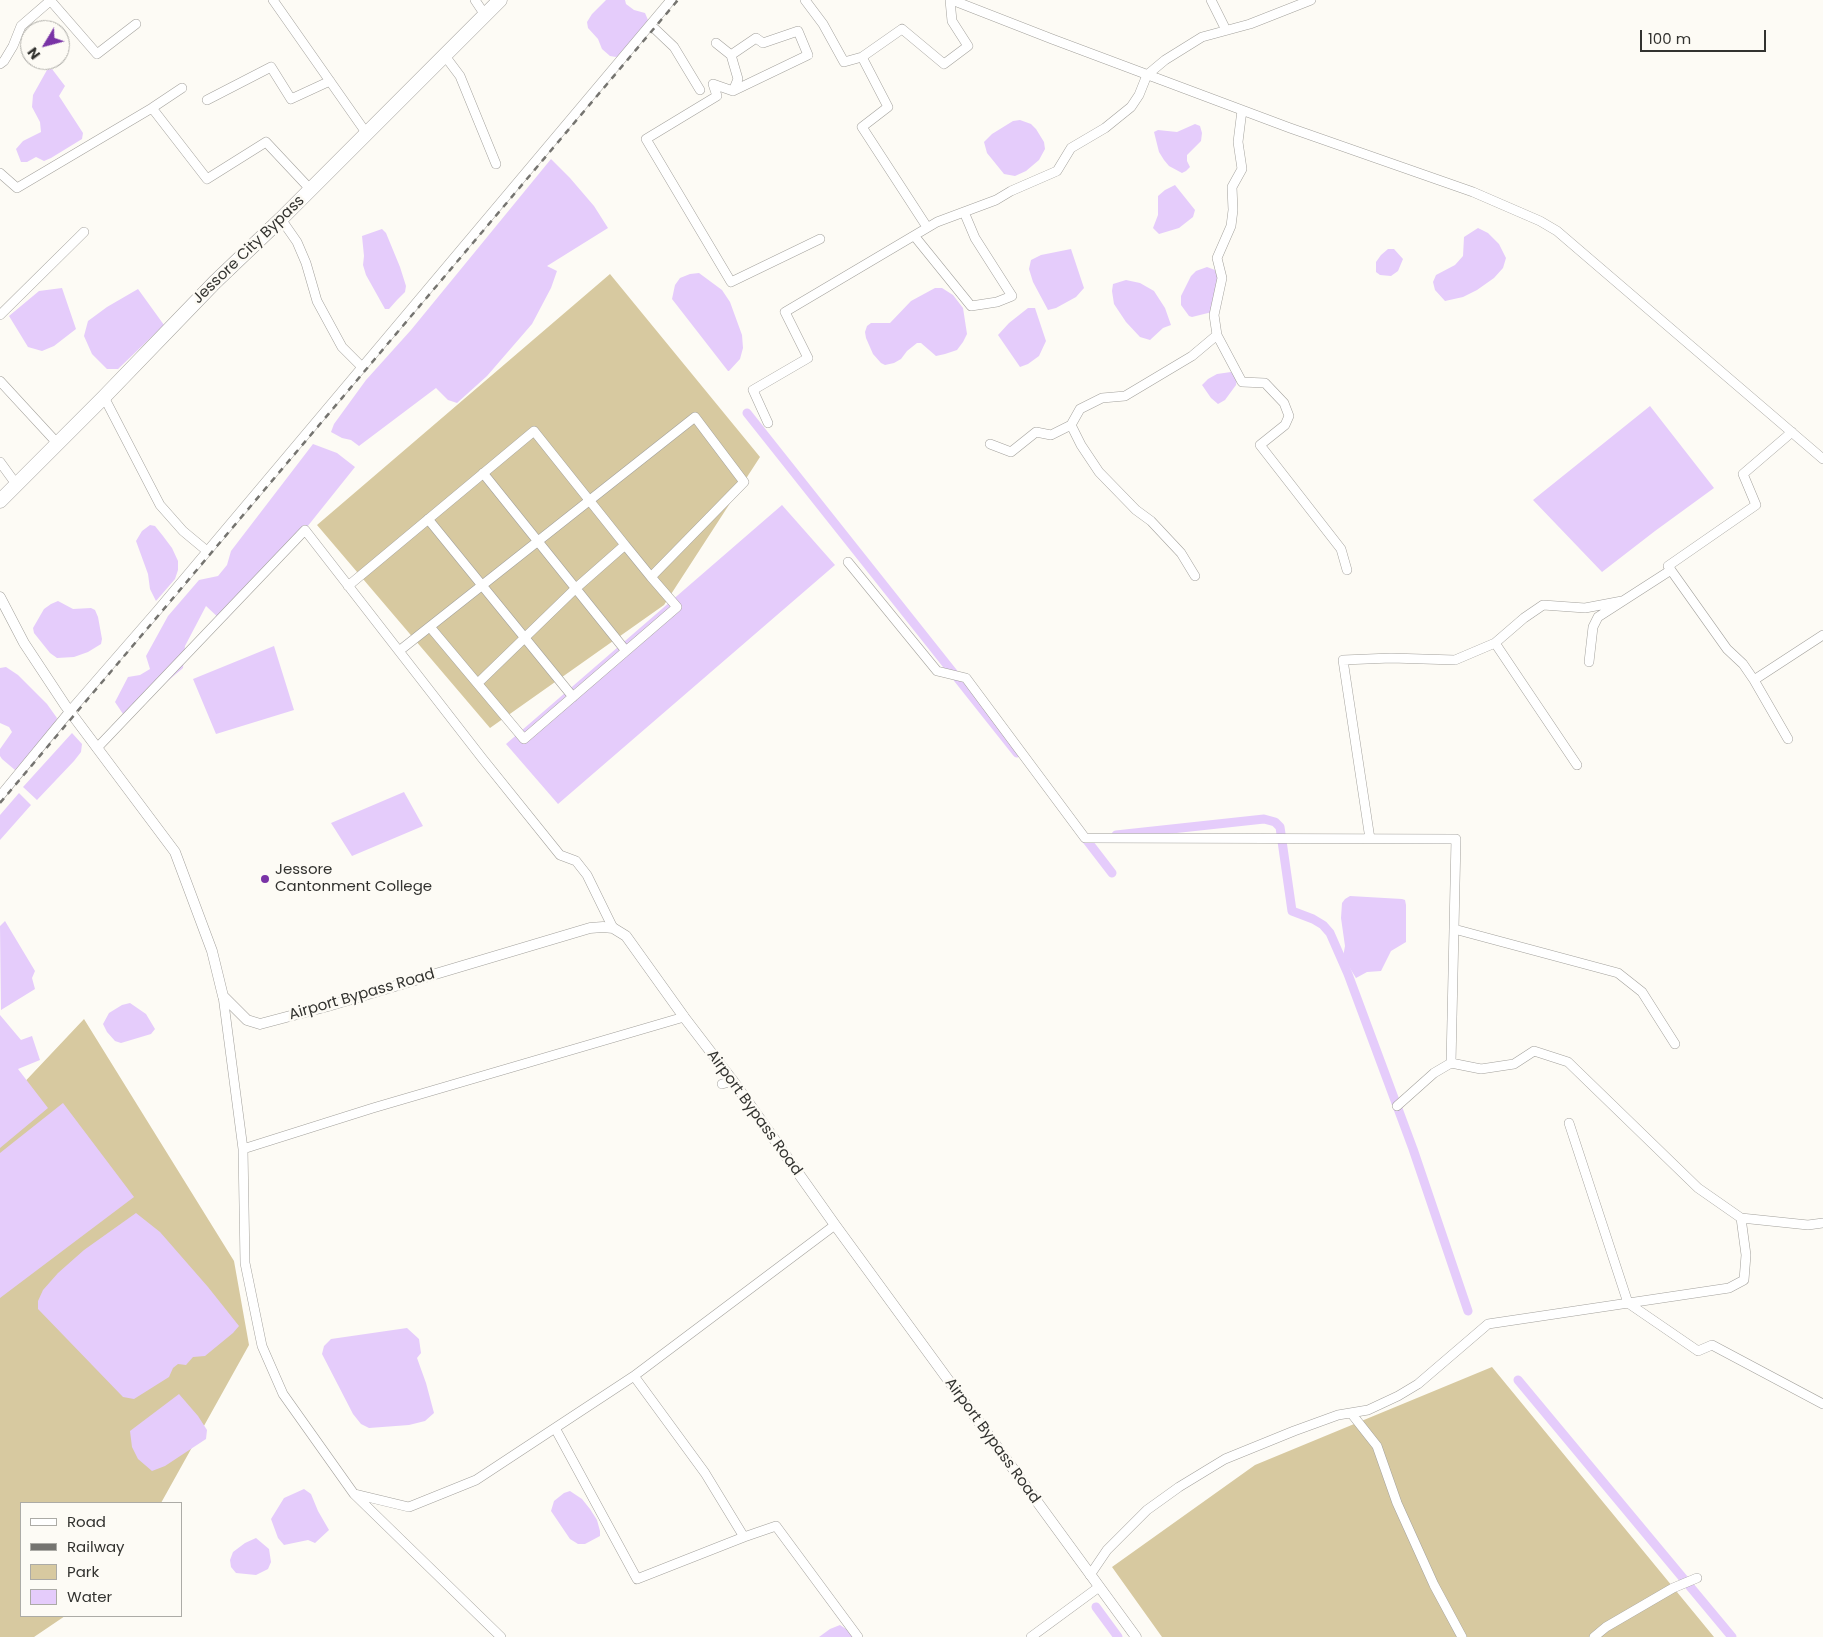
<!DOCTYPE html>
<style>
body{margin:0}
#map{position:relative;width:1823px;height:1637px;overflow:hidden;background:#fdfbf5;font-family:Poppins,sans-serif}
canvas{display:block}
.legend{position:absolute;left:20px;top:1502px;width:162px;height:115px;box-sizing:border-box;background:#fdfbf5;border:1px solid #acaba6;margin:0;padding:6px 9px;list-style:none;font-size:15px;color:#32322f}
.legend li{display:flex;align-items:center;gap:10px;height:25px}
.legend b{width:25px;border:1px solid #acaba6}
.north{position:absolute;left:20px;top:20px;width:50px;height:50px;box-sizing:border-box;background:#fdfbf5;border:1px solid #acaba6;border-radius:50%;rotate:233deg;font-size:14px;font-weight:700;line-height:20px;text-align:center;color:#32322f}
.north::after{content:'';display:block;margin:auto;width:18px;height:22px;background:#7933a6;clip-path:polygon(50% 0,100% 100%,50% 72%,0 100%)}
.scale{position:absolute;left:1640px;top:30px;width:126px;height:22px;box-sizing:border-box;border:2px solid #32322f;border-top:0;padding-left:6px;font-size:15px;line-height:18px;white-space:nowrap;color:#32322f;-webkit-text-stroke:4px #fdfbf5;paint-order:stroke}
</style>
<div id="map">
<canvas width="1823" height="1637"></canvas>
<ul class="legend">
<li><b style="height:6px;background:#fff"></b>Road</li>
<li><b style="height:6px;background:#757470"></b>Railway</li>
<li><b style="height:14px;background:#d7c9a0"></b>Park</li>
<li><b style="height:14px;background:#e5ccfb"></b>Water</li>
</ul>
<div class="north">N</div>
<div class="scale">100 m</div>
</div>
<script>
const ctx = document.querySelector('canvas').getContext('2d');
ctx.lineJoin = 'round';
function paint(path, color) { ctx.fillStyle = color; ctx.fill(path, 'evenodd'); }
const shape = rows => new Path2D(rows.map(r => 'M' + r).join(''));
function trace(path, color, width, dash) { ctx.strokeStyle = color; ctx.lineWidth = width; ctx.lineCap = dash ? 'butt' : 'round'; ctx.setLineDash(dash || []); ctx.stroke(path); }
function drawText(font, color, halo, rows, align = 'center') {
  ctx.font = font + ' Poppins,sans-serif'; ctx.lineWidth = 5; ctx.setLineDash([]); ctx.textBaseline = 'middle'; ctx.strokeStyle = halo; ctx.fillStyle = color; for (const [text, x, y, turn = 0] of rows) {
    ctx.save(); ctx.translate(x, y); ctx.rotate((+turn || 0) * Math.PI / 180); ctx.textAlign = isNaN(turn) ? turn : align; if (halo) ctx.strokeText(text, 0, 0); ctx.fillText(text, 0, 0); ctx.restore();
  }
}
paint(shape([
 [610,274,760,457,664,605,490,728,317,525],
 [84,1019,234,1261,249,1345,161,1503,21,1503,21,1616,65,1616,34,1637,0,1637,0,1108],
 [1492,1367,1714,1637,1162,1637,1112,1567,1255,1465]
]), '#d7c9a0');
paint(shape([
 [606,0,625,0,626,4,634,10,645,13,648,20,644,29,620,56,616,57,610,56,602,49,598,39,588,28,587,22,592,14],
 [52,69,65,86,59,96,83,133,82,139,51,158,44,161,36,157,27,162,21,162,16,149,23,141,41,132,40,122,32,107,33,95,47,70],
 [1020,120,1031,124,1036,129,1044,142,1045,149,1039,160,1026,171,1015,176,1004,174,987,153,984,142,992,134,1013,121],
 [1195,124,1200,126,1202,133,1201,141,1187,155,1187,161,1190,167,1186,171,1182,173,1169,166,1164,160,1159,152,1154,132,1158,130,1177,132],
 [551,159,570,178,594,206,608,228,547,266,557,271,551,288,532,324,487,376,457,403,448,400,436,388,359,446,351,440,342,438,331,432,334,424,366,380,411,330],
 [1175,185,1195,210,1193,217,1179,228,1159,234,1153,228,1158,215,1158,196,1165,190],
 [1478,228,1488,233,1499,244,1506,258,1503,268,1494,278,1477,290,1463,297,1445,301,1435,290,1433,282,1436,275,1455,265,1463,256,1464,237],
 [382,229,386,233,400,267,406,286,405,292,397,300,389,309,385,309,366,275,363,265,364,256,362,236],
 [1071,249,1084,288,1076,297,1056,308,1048,310,1033,282,1029,269,1031,260,1041,255],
 [1388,249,1394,249,1403,259,1398,271,1391,276,1380,275,1376,272,1376,262,1381,255],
 [1207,267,1215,270,1218,279,1212,312,1192,317,1189,316,1181,305,1181,296,1191,276,1196,271],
 [699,273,722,290,730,302,742,335,743,348,740,359,729,371,728,371,672,299,675,285,680,278,690,274],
 [1126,280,1140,283,1154,291,1165,308,1171,325,1163,328,1150,340,1140,337,1126,322,1114,304,1112,291,1113,284],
 [62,288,76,329,54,346,42,351,28,347,9,316,39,291],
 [935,288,942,288,953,295,963,308,967,334,963,342,957,350,945,354,936,356,921,343,917,343,907,351,901,359,894,363,885,365,881,363,873,354,866,338,865,332,867,326,871,323,890,323,911,301],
 [138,289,164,325,118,369,107,369,92,354,84,336,88,321,107,307],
 [1028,308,1035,308,1046,341,1039,356,1028,364,1020,367,998,335,1009,323],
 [1231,372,1237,379,1236,385,1225,400,1218,404,1211,398,1202,385,1208,379,1217,374],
 [1650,406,1714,488,1655,531,1602,572,1533,500],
 [313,444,337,453,355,467,291,547,227,619,222,621,206,606,185,646,183,668,125,717,115,702,128,677,140,675,150,669,146,656,168,616,199,580,218,576,227,565,231,551],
 [782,505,835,565,558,804,506,744],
 [150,525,155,526,163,536,172,548,178,561,178,570,175,579,156,601,150,589,148,574,136,541,142,531],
 [58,601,73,609,91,608,95,610,98,617,102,639,101,644,88,652,74,657,57,658,50,653,34,633,33,628,44,609,51,604],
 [274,646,294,710,216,734,193,679],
 [6,667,18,675,47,704,57,718,55,724,26,760,15,770,2,759,0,756,0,749,12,732,9,727,0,723,0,668],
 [72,733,82,744,81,752,74,761,37,800,23,787],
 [404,792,423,826,352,856,331,823],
 [19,793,31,805,0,840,0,815],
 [1350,896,1402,899,1405,900,1406,905,1406,942,1391,951,1381,971,1367,972,1356,978,1343,957,1345,946,1341,918,1342,903,1345,899],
 [5,921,35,971,32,978,35,989,1,1010,0,926],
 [130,1003,146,1014,155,1029,151,1034,121,1043,115,1041,107,1032,103,1024,109,1013,122,1005],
 [0,1015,21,1040,32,1036,40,1060,18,1069,48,1108,0,1148],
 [63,1103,134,1197,0,1298,0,1153],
 [136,1213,160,1232,208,1287,239,1326,233,1333,205,1356,193,1357,186,1365,178,1364,173,1368,169,1377,134,1399,123,1397,38,1309,38,1301,43,1290,58,1273,84,1250],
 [407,1328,419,1339,421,1353,417,1358,426,1383,434,1413,425,1421,409,1425,369,1428,361,1424,353,1414,322,1354,324,1346,331,1339],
 [179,1394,198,1416,207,1430,206,1439,165,1466,152,1471,138,1459,132,1447,130,1431],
 [304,1489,311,1494,318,1511,329,1530,315,1543,308,1540,284,1545,278,1538,271,1519,284,1498],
 [570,1491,582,1499,590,1509,597,1520,600,1531,600,1536,585,1544,578,1544,570,1539,551,1511,554,1501,564,1493],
 [256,1538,269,1549,271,1562,268,1569,256,1575,236,1573,231,1567,230,1560,233,1552,245,1543],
 [840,1625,849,1631,853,1637,819,1637,830,1629]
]), '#e5ccfb');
trace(shape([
 [747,413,1017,753],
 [1082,834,1112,873],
 [1116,835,1264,819,1275,822,1280,827,1292,911,1313,919,1323,925,1330,933,1348,974,1413,1149,1468,1311],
 [1518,1380,1732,1637],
 [1096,1607,1118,1637]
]), '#e5ccfb', 9);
const minor = shape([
 [50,0,97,54,136,24],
 [273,0,367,134],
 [475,0,485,15],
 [805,0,823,24,844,62,862,57,888,107,862,127,927,227],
 [952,0,1052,39,1290,128,1473,192,1540,221,1557,231,1823,459],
 [1211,0,1226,30],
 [655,29,674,47,700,90],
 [716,43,731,55,756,38,763,43,798,31,808,55,733,91,713,84,717,96,646,139,731,282,820,239],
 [731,55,738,79,733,91],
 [445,56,460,76,496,164],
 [862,57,902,29,944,64,968,46,952,21,950,0],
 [0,64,4,61,13,46,21,26,51,0],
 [207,100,271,67,291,99,330,81],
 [152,108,207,179,266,142,311,190],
 [0,173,17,188,152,108,182,88],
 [281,219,297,242,306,263,317,301,342,347,362,367],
 [916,238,971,306,997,302,1012,296,975,238,964,212],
 [0,315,84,232],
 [1217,335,1242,382,1265,383,1284,403,1289,416,1285,425,1260,445,1341,549,1347,570],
 [0,381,58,444],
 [104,397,160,505,183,531,207,551],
 [768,423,753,390,808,358,785,312,937,222,996,200,1011,191,1057,171,1071,148,1105,128,1131,107,1139,95,1147,75,1165,60,1202,37,1250,24,1311,0],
 [990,444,1011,452,1036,432,1051,435,1071,425],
 [0,462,16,484],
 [483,473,626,651],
 [428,519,573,697],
 [625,545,651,577],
 [848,562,937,671,966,678,1085,838,1456,839,1451,1063],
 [1195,576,1181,553,1151,521,1136,510,1099,472,1081,445,1071,425,1080,409,1102,398,1125,396,1192,356,1217,335,1214,315,1222,278,1217,258,1231,226,1233,210,1232,187,1242,169,1238,142,1242,110],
 [348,586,534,431,625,545,575,589,478,683],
 [1495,643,1577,765],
 [399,651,695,417,744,482,651,577,677,607,524,739,430,627],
 [1589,662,1593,627,1598,617,1671,570],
 [1754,680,1823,635],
 [1788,739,1754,680,1743,664,1727,649,1668,566,1756,505,1743,474,1792,432],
 [97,748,305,530,482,758,560,855,576,861,587,875,613,928],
 [0,796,70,711,157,611,671,0],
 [1370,839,1343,660,1391,658,1455,660,1495,643,1524,618,1543,605,1585,608,1622,601],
 [1454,929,1618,973,1642,992,1675,1044],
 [223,996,243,1149,245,1263,262,1346,283,1394,354,1494,501,1637],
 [722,1084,733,1081],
 [1569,1123,1628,1303,1698,1351,1712,1345,1823,1404],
 [243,1149,373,1108,684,1017],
 [1741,1218,1808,1225,1823,1223],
 [835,1225,634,1376,705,1473,744,1537,776,1526,858,1637],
 [1351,1413,1377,1446,1397,1503,1434,1585,1462,1637],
 [555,1428,637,1579,744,1537],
 [355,1494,409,1507,476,1480,634,1376],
 [1090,1575,1107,1550,1147,1510,1179,1487,1225,1459,1294,1431,1338,1415,1368,1410,1398,1396,1418,1384,1488,1324,1729,1288,1744,1280,1746,1255,1741,1218,1698,1188,1568,1062,1534,1051,1514,1064,1481,1069,1451,1063,1434,1073,1397,1106],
 [1031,1637,1099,1587],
 [1594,1637,1606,1627,1673,1588,1697,1578]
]);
const tertiary = shape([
 [0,597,24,643,65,705,175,852,212,951,223,996,247,1020,260,1024,328,1006,590,928,603,927,613,928,626,936,684,1017,733,1081,835,1225,1136,1637]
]);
const trunk = shape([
 [0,501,104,397,215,282,281,219,500,0]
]);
trace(minor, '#a3a19c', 10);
trace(tertiary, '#a3a19c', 11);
trace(trunk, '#a3a19c', 15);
trace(minor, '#fff', 9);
trace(tertiary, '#fff', 10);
trace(trunk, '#fff', 14);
trace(shape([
 [0,803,678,0]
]), '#757470', 2.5, [6, 6]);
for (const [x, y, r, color] of [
 [265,879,5,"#7933a6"]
]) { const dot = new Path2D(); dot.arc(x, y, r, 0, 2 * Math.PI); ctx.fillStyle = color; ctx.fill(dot); trace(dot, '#fdfbf5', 2); }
drawText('15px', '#32322f', '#fdfbf5', [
 ["Jessore City Bypass",249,250,-44],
 ["Airport Bypass Road",362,995,-16],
 ["Airport Bypass Road",754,1113,54],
 ["Airport Bypass Road",992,1441,54]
]);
drawText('15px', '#32322f', '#fdfbf5', [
 ["Jessore",275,870],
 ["Cantonment College",275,887]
], 'left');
</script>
